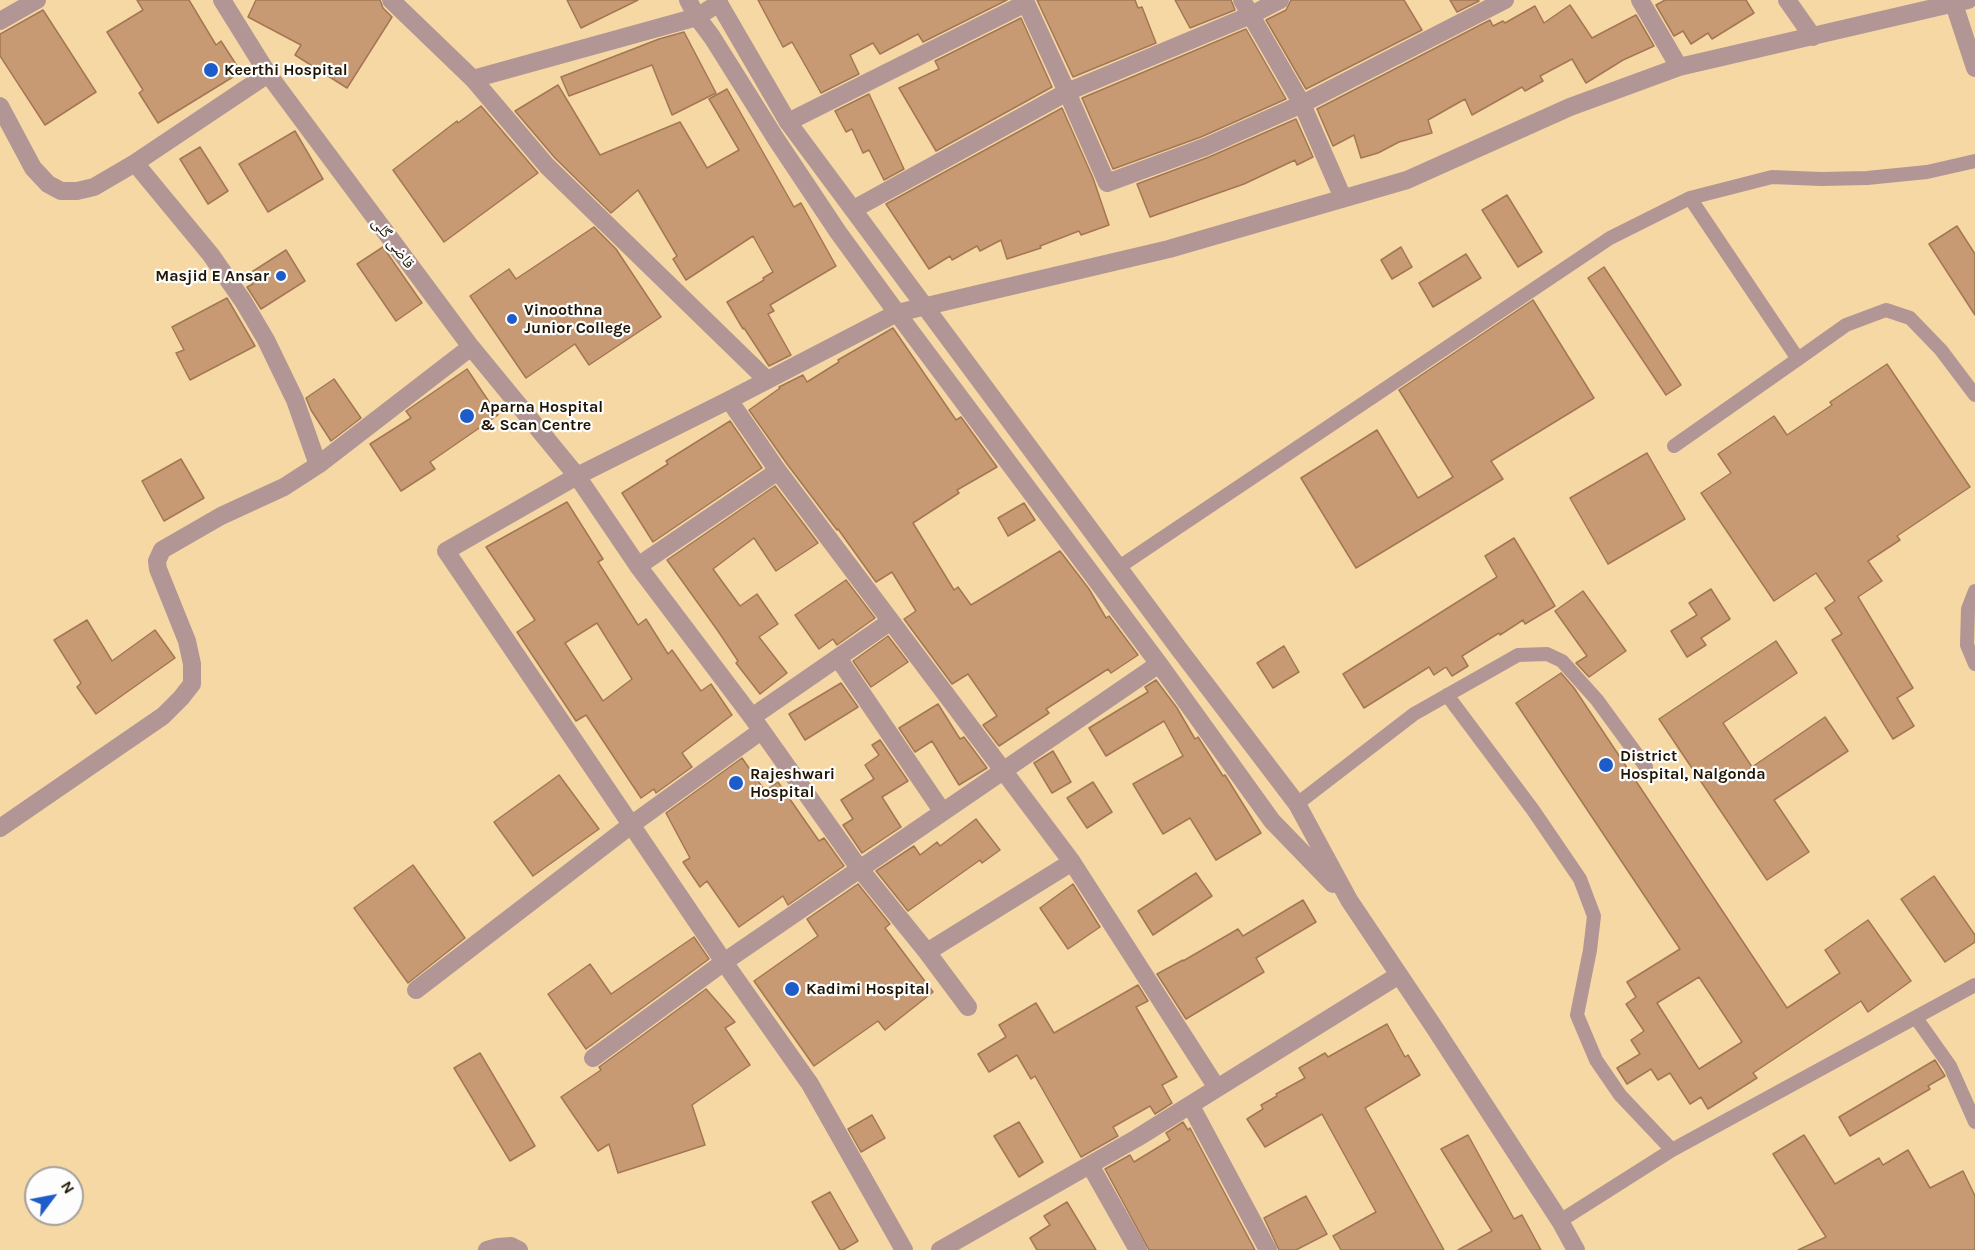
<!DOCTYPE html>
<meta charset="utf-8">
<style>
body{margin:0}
#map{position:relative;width:1975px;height:1250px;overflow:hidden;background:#f6d8a4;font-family:Karla,sans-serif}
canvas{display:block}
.north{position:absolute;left:24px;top:1166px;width:60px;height:60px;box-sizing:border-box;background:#fdfdfd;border:2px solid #a5a099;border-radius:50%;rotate:58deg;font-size:16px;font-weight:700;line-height:24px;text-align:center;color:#201502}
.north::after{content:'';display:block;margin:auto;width:21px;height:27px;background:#1e5dc9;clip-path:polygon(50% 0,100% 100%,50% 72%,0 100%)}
</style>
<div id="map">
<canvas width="1975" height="1250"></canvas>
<div class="north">N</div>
</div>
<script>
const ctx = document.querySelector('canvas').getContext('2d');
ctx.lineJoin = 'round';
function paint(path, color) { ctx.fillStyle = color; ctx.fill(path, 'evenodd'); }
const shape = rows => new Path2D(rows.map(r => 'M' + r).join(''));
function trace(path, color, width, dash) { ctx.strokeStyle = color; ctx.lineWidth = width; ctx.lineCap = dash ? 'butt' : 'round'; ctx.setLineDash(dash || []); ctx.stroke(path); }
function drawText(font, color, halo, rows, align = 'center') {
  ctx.font = font + ' Karla,"Noto Naskh Arabic",sans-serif'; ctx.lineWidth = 4.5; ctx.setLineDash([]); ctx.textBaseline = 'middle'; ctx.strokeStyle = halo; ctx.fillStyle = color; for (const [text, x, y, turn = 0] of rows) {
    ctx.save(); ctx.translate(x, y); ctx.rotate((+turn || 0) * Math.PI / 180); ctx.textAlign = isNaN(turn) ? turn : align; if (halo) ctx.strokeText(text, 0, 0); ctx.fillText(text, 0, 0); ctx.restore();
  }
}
const building = shape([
 [137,0,189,0,216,45,221,41,241,72,158,123,139,93,143,90,107,32,143,10,137,0],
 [256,0,380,0,383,8,392,17,347,88,295,55,301,45,248,17,256,0],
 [567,0,638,0,581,28,567,0],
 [758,0,1007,0,923,42,918,34,880,54,873,43,850,55,859,74,821,93,792,42,783,47,758,0],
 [1037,0,1135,0,1138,8,1142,7,1156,43,1073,77,1037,0],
 [1175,0,1231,0,1235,10,1190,28,1175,0],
 [1291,0,1404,0,1422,30,1306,89,1266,20,1286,10,1291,0],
 [1450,0,1478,0,1479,1,1457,12,1450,0],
 [1665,0,1746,0,1754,13,1712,39,1708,33,1691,44,1683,31,1674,36,1656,5,1665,0],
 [1570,5,1592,38,1636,15,1654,46,1623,60,1586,83,1572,59,1540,76,1543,81,1525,91,1522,87,1472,115,1465,99,1428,120,1432,133,1399,142,1378,153,1361,158,1354,135,1333,146,1317,109,1490,20,1493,26,1503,21,1505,23,1535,6,1544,23,1570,5],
 [43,10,96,92,45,125,0,56,0,34,43,10],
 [1021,18,1052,87,936,151,899,88,939,69,935,61,1021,18],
 [1246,29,1286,99,1201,137,1113,169,1082,98,1246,29],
 [684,32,716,93,672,115,652,65,569,96,561,77,659,39,684,32],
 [558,85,600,155,680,122,707,168,739,150,709,99,727,89,794,207,801,203,836,266,770,305,774,311,768,314,791,355,769,366,744,328,743,329,727,302,764,280,763,278,773,272,753,236,686,280,673,259,677,256,638,190,611,213,555,158,515,111,558,85],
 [869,94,904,169,884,180,869,150,863,153,852,129,846,132,835,111,869,94],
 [481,106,538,173,444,242,393,170,457,121,458,123,481,106],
 [1062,108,1093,178,1109,225,1081,235,1079,231,1040,246,1041,248,1007,259,1001,240,980,251,977,246,952,260,950,256,929,269,886,204,1062,108],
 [1296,119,1313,157,1297,165,1295,160,1244,184,1150,217,1137,184,1209,157,1296,119],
 [295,131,323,179,268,212,239,164,295,131],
 [200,147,228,191,208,204,180,159,200,147],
 [1507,195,1542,252,1518,267,1482,210,1507,195],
 [1957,226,1975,254,1975,315,1929,244,1957,226],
 [594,227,616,249,661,317,589,365,575,344,526,378,470,296,509,269,516,279,594,227],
 [383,247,422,303,396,321,357,264,383,247],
 [1401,247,1412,267,1392,279,1381,260,1401,247],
 [286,250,305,281,261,309,247,287,253,284,247,275,286,250],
 [1466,254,1481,278,1433,307,1419,283,1466,254],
 [1604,267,1681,385,1666,395,1588,278,1604,267],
 [227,298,255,346,190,380,176,353,184,350,172,327,227,298],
 [1533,300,1594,398,1491,461,1503,479,1356,568,1301,478,1377,430,1418,498,1453,477,1399,390,1533,300],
 [893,328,956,420,961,417,997,467,957,490,959,493,913,523,954,590,958,587,971,605,1060,551,1089,589,1106,618,1109,616,1138,655,1111,673,1108,669,1046,709,1049,713,999,746,983,725,997,716,968,674,952,684,904,619,916,611,892,572,876,582,838,529,837,530,787,464,749,410,780,388,779,387,803,375,807,382,839,362,838,360,893,328],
 [1887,364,1970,487,1897,536,1900,540,1868,561,1882,581,1858,597,1913,688,1897,698,1914,726,1893,739,1832,640,1842,634,1825,608,1835,601,1816,573,1774,601,1701,493,1731,473,1718,454,1774,416,1787,435,1832,405,1830,402,1887,364],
 [467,369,498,415,430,462,435,469,401,491,370,444,411,418,406,411,467,369],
 [334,379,361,418,331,441,311,410,306,398,334,379],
 [730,421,762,468,653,542,622,493,668,464,666,461,730,421],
 [1647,453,1685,519,1608,564,1570,498,1647,453],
 [181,459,204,498,164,521,142,481,181,459],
 [775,486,818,543,776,571,754,538,713,569,740,606,757,594,778,624,759,637,787,673,760,694,736,663,738,661,718,631,667,560,775,486],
 [567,502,603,559,598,562,638,625,646,619,668,654,672,650,701,691,711,684,732,715,682,753,692,767,656,793,654,789,641,798,586,715,576,721,517,632,535,620,486,547,567,502],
 [597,623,632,679,603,701,565,643,597,623],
 [1024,503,1035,520,1008,536,998,518,1024,503],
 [1514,538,1555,606,1525,624,1523,620,1500,635,1499,633,1462,656,1468,666,1452,676,1446,667,1434,675,1429,667,1364,708,1343,674,1497,577,1485,556,1514,538],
 [846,580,875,618,837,645,833,639,819,649,795,615,846,580],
 [1711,589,1730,619,1701,638,1706,645,1687,657,1671,631,1697,615,1689,603,1711,589],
 [1583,591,1626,651,1589,677,1576,663,1587,656,1555,611,1583,591],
 [87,620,112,661,155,630,175,658,96,714,77,687,81,683,54,640,87,620],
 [888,636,908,662,871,687,853,661,888,636],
 [1776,641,1797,673,1723,723,1752,767,1825,717,1848,751,1774,800,1809,852,1767,880,1659,719,1776,641],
 [1284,646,1299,672,1273,688,1257,663,1284,646],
 [1561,673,1574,688,1787,1008,1840,973,1825,950,1868,920,1911,981,1868,1012,1861,1001,1753,1073,1757,1078,1708,1109,1701,1097,1690,1104,1670,1073,1658,1080,1651,1069,1627,1084,1617,1068,1640,1054,1631,1040,1644,1031,1626,1004,1636,997,1627,982,1680,949,1516,703,1561,673],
 [1699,977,1742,1042,1699,1069,1657,1003,1699,977],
 [1156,680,1177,708,1195,739,1198,737,1223,776,1225,775,1261,833,1216,860,1190,818,1163,834,1133,784,1183,756,1164,721,1106,756,1089,728,1148,692,1145,687,1156,680],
 [841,683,858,707,805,740,789,714,841,683],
 [938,704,960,739,964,737,987,768,959,785,932,741,915,752,899,728,938,704],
 [880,740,908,781,882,797,901,827,862,853,843,825,853,819,841,800,874,779,865,765,879,755,872,745,880,740],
 [1053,751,1071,782,1052,793,1034,763,1053,751],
 [742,758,765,791,778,782,819,841,824,838,844,866,788,905,783,896,739,927,707,881,700,887,683,862,690,858,666,813,742,758],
 [559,775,599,829,533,876,494,822,559,775],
 [1093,782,1112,812,1087,828,1067,798,1093,782],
 [976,819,1000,850,982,863,980,860,908,911,876,871,914,846,920,855,937,842,940,846,976,819],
 [413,865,465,938,408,983,354,908,413,865],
 [1196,873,1212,896,1153,935,1138,911,1196,873],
 [1934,876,1975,935,1975,942,1945,962,1901,899,1934,876],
 [858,884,890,924,885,928,933,992,885,1030,878,1021,814,1066,754,981,818,936,807,919,858,884],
 [1073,884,1100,927,1068,949,1040,908,1073,884],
 [1303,900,1316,922,1256,958,1264,972,1186,1019,1157,974,1183,960,1183,961,1238,929,1243,936,1303,900],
 [694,937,709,959,586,1049,548,994,590,964,611,994,694,937],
 [1138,985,1148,1001,1136,1007,1177,1077,1162,1085,1172,1103,1155,1114,1150,1106,1113,1127,1118,1136,1081,1157,1035,1076,1031,1079,1017,1055,989,1072,978,1054,1006,1037,999,1025,1036,1003,1054,1033,1138,985],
 [706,989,735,1022,725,1028,750,1065,692,1105,705,1145,618,1173,609,1144,598,1151,561,1097,601,1070,599,1067,706,989],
 [1387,1024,1405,1057,1408,1055,1420,1075,1365,1108,1444,1250,1341,1250,1333,1236,1376,1212,1322,1114,1265,1147,1247,1119,1263,1109,1261,1105,1277,1096,1276,1094,1305,1078,1299,1068,1325,1053,1328,1057,1387,1024],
 [480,1053,535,1146,510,1161,454,1068,480,1053],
 [1935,1060,1945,1076,1928,1086,1930,1089,1850,1136,1839,1117,1935,1060],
 [872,1115,885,1138,861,1152,848,1129,872,1115],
 [1019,1122,1043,1162,1019,1177,994,1136,1019,1122],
 [1183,1122,1188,1130,1190,1128,1255,1250,1149,1250,1105,1169,1130,1155,1134,1162,1170,1140,1166,1133,1183,1122],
 [1468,1135,1514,1219,1522,1215,1541,1250,1458,1250,1492,1231,1441,1149,1468,1135],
 [1804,1135,1835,1184,1879,1158,1883,1165,1908,1150,1930,1188,1963,1171,1975,1196,1975,1250,1798,1250,1826,1237,1773,1154,1804,1135],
 [830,1192,858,1241,843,1250,840,1250,812,1202,830,1192],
 [1306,1196,1327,1234,1296,1250,1279,1250,1264,1218,1306,1196],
 [1067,1202,1096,1250,1037,1250,1030,1238,1050,1225,1044,1216,1067,1202]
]);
paint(building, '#c89a74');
trace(building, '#a37753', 1.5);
trace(shape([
 [1690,198,1798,359,1846,325,1886,310,1910,318,1941,350,1975,395],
 [1674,446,1798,359],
 [1119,567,1610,238,1690,198,1772,177,1821,179,1867,178,1927,172,1975,161],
 [1975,591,1968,609,1967,645,1975,664],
 [1447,695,1533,810,1580,879,1594,916,1590,950,1577,1015,1596,1060,1620,1095,1672,1150],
 [1297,804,1414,714,1518,655,1547,654,1562,661,1597,700,1646,767],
 [1916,1018,1950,1066,1975,1122],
 [1560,1221,1672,1150,1975,985]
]), '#b29695', 14);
trace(shape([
 [222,0,268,74,471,347,577,476,638,566,752,717,859,868,927,952,968,1007],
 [391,0,473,79],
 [1242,0,1302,104,1343,198],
 [1640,0,1679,67],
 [1787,0,1813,37],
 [719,3,697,17,473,79,547,166,767,380],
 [1954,4,1975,68],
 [0,21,37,0],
 [0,106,33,168,48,184,61,191,77,191,94,187,135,163,268,74],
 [788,122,1026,3,1067,92,1251,15,1280,0],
 [135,163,211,255,243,301,266,340,295,400,318,465],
 [854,209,1067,92,1107,183,1205,147,1302,104,1505,0],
 [729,400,778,471,1072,862,1217,1088],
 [638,566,778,471],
 [838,658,942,811],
 [1159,664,724,962,446,551,577,476,729,400,897,313,1169,249,1407,180,1570,107,1679,67,1968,0],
 [752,717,891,621],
 [0,828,163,716,181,698,192,684,192,664,187,641,158,569,157,561,162,550,221,516,284,487,318,465,471,347],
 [927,952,1072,862],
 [416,990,631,825,761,731],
 [593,1058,724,962,810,1084,904,1250],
 [1191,1106,1268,1250],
 [1090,1165,1138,1250],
 [487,1250,498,1247,511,1246,519,1250],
 [940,1250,1137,1138,1399,975]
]), '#b29695', 18);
trace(shape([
 [688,0,697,17,712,37,776,139,838,232,897,313,1159,664,1272,821,1333,884],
 [717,0,788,122,1179,649,1297,804,1349,900,1434,1027,1560,1221,1576,1250]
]), '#b29695', 18);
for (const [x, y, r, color] of [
 [211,70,8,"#1e5dc9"],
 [281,276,6,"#1e5dc9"],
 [512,319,6,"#1e5dc9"],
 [467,416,8,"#1e5dc9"],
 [1606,765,8,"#1e5dc9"],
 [736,783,8,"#1e5dc9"],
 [792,989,8,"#1e5dc9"]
]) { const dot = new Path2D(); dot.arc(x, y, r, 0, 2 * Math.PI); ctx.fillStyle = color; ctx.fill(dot); trace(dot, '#fdfdfd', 2); }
drawText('bold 16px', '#201502', '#fdfdfd', [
 ["Keerthi Hospital",224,70],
 ["Masjid E Ansar",269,276,"right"],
 ["Vinoothna",524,310],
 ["Junior College",524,328],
 ["Aparna Hospital",480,407],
 ["& Scan Centre",480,425],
 ["District",1620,756],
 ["Hospital, Nalgonda",1620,774],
 ["Rajeshwari",750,774],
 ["Hospital",750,792],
 ["Kadimi Hospital",806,989]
], 'left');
drawText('16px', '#201502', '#fdfdfd', [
 ["قاضی گلی",393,243,53]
]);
</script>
